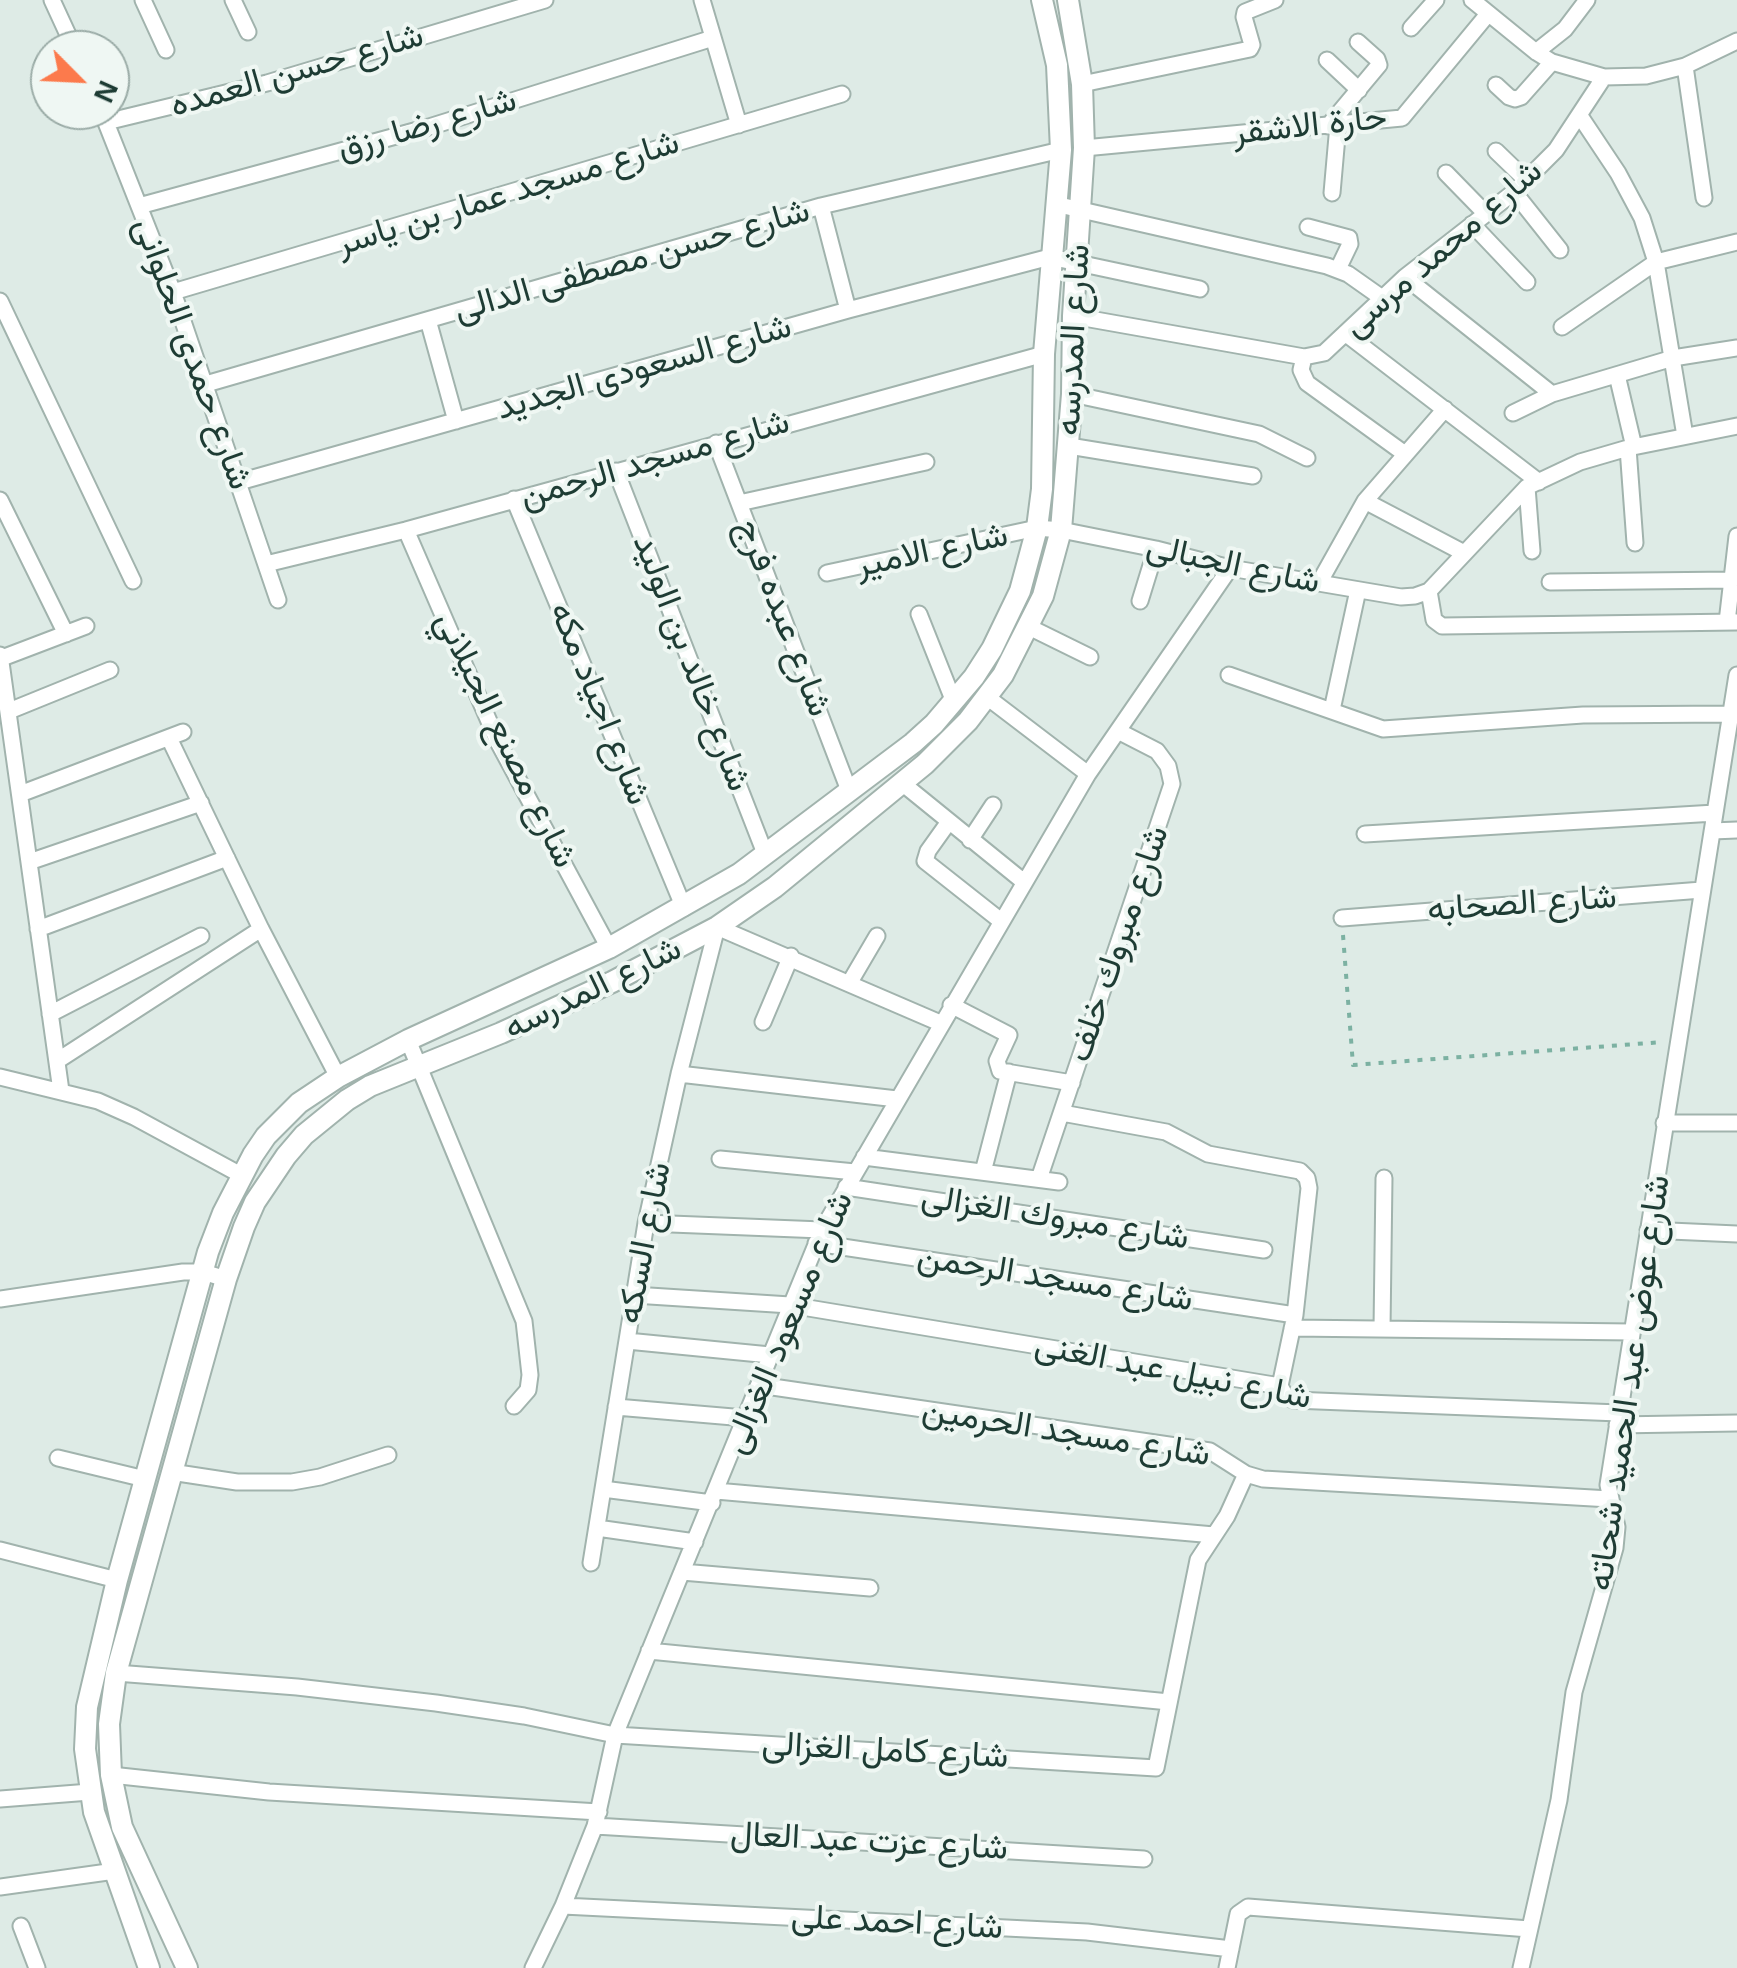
<!DOCTYPE html>
<meta charset="utf-8">
<style>
body{margin:0}
#map{position:relative;width:1737px;height:1968px;overflow:hidden;background:#deebe6;font-family:Arial,sans-serif}
canvas{display:block}
.north{position:absolute;left:30px;top:30px;width:100px;height:100px;box-sizing:border-box;background:#eff7f3;border:2px solid #9baca7;border-radius:50%;rotate:114deg;font-size:28px;font-weight:700;line-height:40px;text-align:center;color:#1e3c34}
.north::after{content:'';display:block;margin:auto;width:35px;height:45px;background:#fc7a4c;clip-path:polygon(50% 0,100% 100%,50% 72%,0 100%)}
</style>
<div id="map">
<canvas width="1737" height="1968"></canvas>
<div class="north">N</div>
</div>
<script>
const ctx = document.querySelector('canvas').getContext('2d');
ctx.lineJoin = 'round';
const shape = rows => new Path2D(rows.map(r => 'M' + r).join(''));
function trace(path, color, width, dash) { ctx.strokeStyle = color; ctx.lineWidth = width; ctx.lineCap = dash ? 'butt' : 'round'; ctx.setLineDash(dash || []); ctx.stroke(path); }
function drawText(font, color, halo, rows, align = 'center') {
  ctx.font = font + ' Arial,Vazirmatn,sans-serif'; ctx.lineWidth = 8; ctx.setLineDash([]); ctx.textBaseline = 'middle'; ctx.strokeStyle = halo; ctx.fillStyle = color; for (const [text, x, y, turn = 0] of rows) {
    ctx.save(); ctx.translate(x, y); ctx.rotate((+turn || 0) * Math.PI / 180); ctx.textAlign = isNaN(turn) ? turn : align; if (halo) ctx.strokeText(text, 0, 0); ctx.fillText(text, 0, 0); ctx.restore();
  }
}
const minor = shape([
 [52,0,75,50],
 [143,0,166,50],
 [233,0,248,32],
 [702,0,739,125],
 [1472,0,1536,52,1552,62,1604,77,1646,76,1685,66,1737,41],
 [1411,28,1436,0],
 [1536,52,1565,29,1587,0],
 [1327,60,1359,90],
 [1685,66,1704,198],
 [1082,84,1250,49,1252,45,1244,17,1245,12,1275,0],
 [1496,85,1509,97,1515,99,1521,97,1552,62],
 [101,110,173,292,278,600],
 [1580,116,1618,173,1642,218,1656,262,1685,436],
 [106,122,267,83,545,0],
 [1328,126,1379,65,1377,59,1358,42],
 [1084,148,1402,118,1488,14],
 [1496,151,1526,180],
 [1446,173,1486,214],
 [1514,192,1560,250],
 [1332,193,1338,125],
 [1055,204,1327,266,1348,274,1382,298],
 [139,206,429,127,713,38],
 [821,206,848,310],
 [1472,224,1527,282],
 [1308,227,1349,238,1350,244,1338,269],
 [1405,277,1552,394],
 [173,292,842,94],
 [0,301,133,581],
 [1073,316,1304,357,1324,353,1405,277,1514,192,1556,150,1604,77],
 [428,320,456,421],
 [1562,327,1656,262,1737,242],
 [1345,333,1539,482],
 [1304,357,1301,370,1307,383,1405,454],
 [1617,375,1634,447],
 [206,384,821,206,1061,150],
 [1072,394,1259,434,1307,458],
 [1513,413,1552,394,1673,358,1737,348],
 [716,443,850,793],
 [1069,446,1253,476],
 [1628,448,1635,543],
 [616,471,766,856],
 [239,482,848,310,1050,257,1200,289],
 [1527,487,1532,551],
 [514,499,684,908],
 [0,500,66,634],
 [1365,501,1464,553],
 [739,503,926,462],
 [406,530,498,742,609,948],
 [266,564,406,530,1044,354],
 [827,573,1037,528,1061,530,1156,549,1230,568,1401,597,1415,596,1429,591,1527,487,1580,462,1628,448,1737,426],
 [1550,582,1732,580],
 [1319,583,1365,501,1445,409],
 [1429,591,1434,620,1442,626,1737,622],
 [1140,601,1156,549],
 [919,614,954,702],
 [1727,622,1737,536],
 [1029,627,1090,657],
 [0,655,61,1091],
 [2,658,86,626],
 [1229,675,1383,729,1583,715,1731,714],
 [987,697,1088,774],
 [1332,710,1358,590],
 [9,711,110,670],
 [169,738,261,929,338,1077],
 [902,783,1024,882],
 [20,794,183,732],
 [948,823,928,851,925,861,1001,921],
 [1712,831,1737,830],
 [1365,834,1715,813],
 [970,840,993,805],
 [29,862,201,803],
 [1342,918,1702,890],
 [38,929,227,858],
 [850,982,877,936],
 [951,1005,1009,1035,997,1061,1000,1071,1072,1083],
 [50,1014,201,936],
 [763,1022,791,956],
 [408,1040,524,1321,530,1375,528,1390,514,1406],
 [57,1061,261,929],
 [679,1074,897,1099],
 [0,1077,98,1101,134,1117,241,1175],
 [1062,1113,1166,1132,1208,1154,1300,1171,1307,1178,1309,1188,1295,1315,1280,1386],
 [1664,1123,1737,1123],
 [864,1157,1059,1182],
 [720,1159,855,1172],
 [983,1172,1009,1072],
 [1039,1179,1172,784,1168,766,1157,751,1118,731],
 [846,1187,1264,1250],
 [646,1223,822,1230],
 [1648,1230,1737,1234],
 [816,1243,1295,1315],
 [634,1295,790,1305,1280,1386,1285,1395,1293,1400,1619,1413],
 [0,1299,183,1272,203,1272,226,1279],
 [1292,1328,1632,1332],
 [1382,1329,1384,1178],
 [627,1341,770,1355],
 [759,1385,1210,1451,1246,1474,1263,1479,1610,1499],
 [616,1407,745,1418],
 [1617,1425,1737,1423],
 [58,1458,145,1479],
 [171,1472,237,1482,292,1482,320,1477,388,1455],
 [603,1489,712,1503],
 [716,1491,1214,1535],
 [597,1528,695,1542],
 [0,1550,117,1580],
 [591,1563,646,1223,679,1074,717,927,940,1023],
 [682,1572,870,1588],
 [649,1651,1169,1702],
 [116,1673,297,1687,436,1703,524,1716,615,1735,1156,1768,1198,1560,1227,1516,1246,1474],
 [111,1775,269,1792,599,1812],
 [0,1799,90,1792],
 [595,1826,1144,1859],
 [0,1887,115,1871],
 [563,1906,1087,1932,1231,1949],
 [21,1926,37,1968],
 [533,1968,563,1906,595,1826,615,1735,822,1230,1088,774,1230,568],
 [1227,1968,1238,1914,1248,1907,1529,1929],
 [1521,1968,1559,1800,1574,1692,1615,1548,1617,1527,1608,1485,1737,675]
]);
const tertiary = shape([
 [149,1968,94,1812,85,1749,87,1707,117,1580,208,1252,223,1213,253,1155,266,1136,299,1103,338,1077,408,1040,609,948,739,874,913,743,934,724,974,677,992,649,1020,591,1037,528,1042,489,1044,354,1061,150,1057,65,1042,0],
 [187,1968,122,1827,111,1775,109,1724,116,1673,226,1279,244,1227,255,1202,286,1156,304,1135,347,1100,370,1086,501,1033,612,982,717,927,775,887,925,764,968,721,1003,675,1043,596,1061,530,1072,394,1073,316,1084,148,1082,84,1068,0]
]);
trace(minor, '#a1b3ad', 19);
trace(tertiary, '#a1b3ad', 24);
trace(shape([
 [1343,935,1353,1065,1663,1042]
]), '#7cb1a2', 4, [5, 8]);
trace(minor, '#fff', 15);
trace(tertiary, '#fff', 20);
drawText('35px', '#1e3c34', '#eff7f3', [
 ["شارع حسن العمده",297,71,-16],
 ["شارع رضا رزق",427,125,-16],
 ["حارة الاشقر",1310,126,-6],
 ["شارع مسجد عمار بن ياسر",508,194,-17],
 ["شارع محمد مرسى",1443,249,-41],
 ["شارع حسن مصطفى الدالى",632,261,-16],
 ["شارع المدرسه",1074,340,-87],
 ["شارع حمدى الحلوانى",192,354,70],
 ["شارع السعودى الجديد",644,368,-16],
 ["شارع مسجد الرحمن",655,460,-16],
 ["شارع الامير",932,551,-12],
 ["شارع الجبالى",1233,565,12],
 ["شارع عبده فرج",783,618,69],
 ["شارع خالد بن الوليد",691,663,69],
 ["شارع اجياد مكه",599,704,68],
 ["شارع مصنع الجيلاني",505,740,64],
 ["شارع الصحابه",1522,904,-4],
 ["شارع مبروك خلف",1119,944,-71],
 ["شارع المدرسه",593,989,-26],
 ["شارع مبروك الغزالى",1055,1218,9],
 ["شارع السكه",645,1243,-79],
 ["شارع مسجد الرحمن",1055,1279,9],
 ["شارع مسعود الغزالى",789,1323,-67],
 ["شارع نبيل عبد الغنى",1173,1372,11],
 ["شارع عوض عبد الحميد شحاته",1630,1383,-82],
 ["شارع مسجد الحرمين",1066,1433,9],
 ["شارع كامل الغزالى",885,1751,3],
 ["شارع عزت عبد العال",869,1842,3],
 ["شارع احمد على",897,1923,3]
]);
</script>
